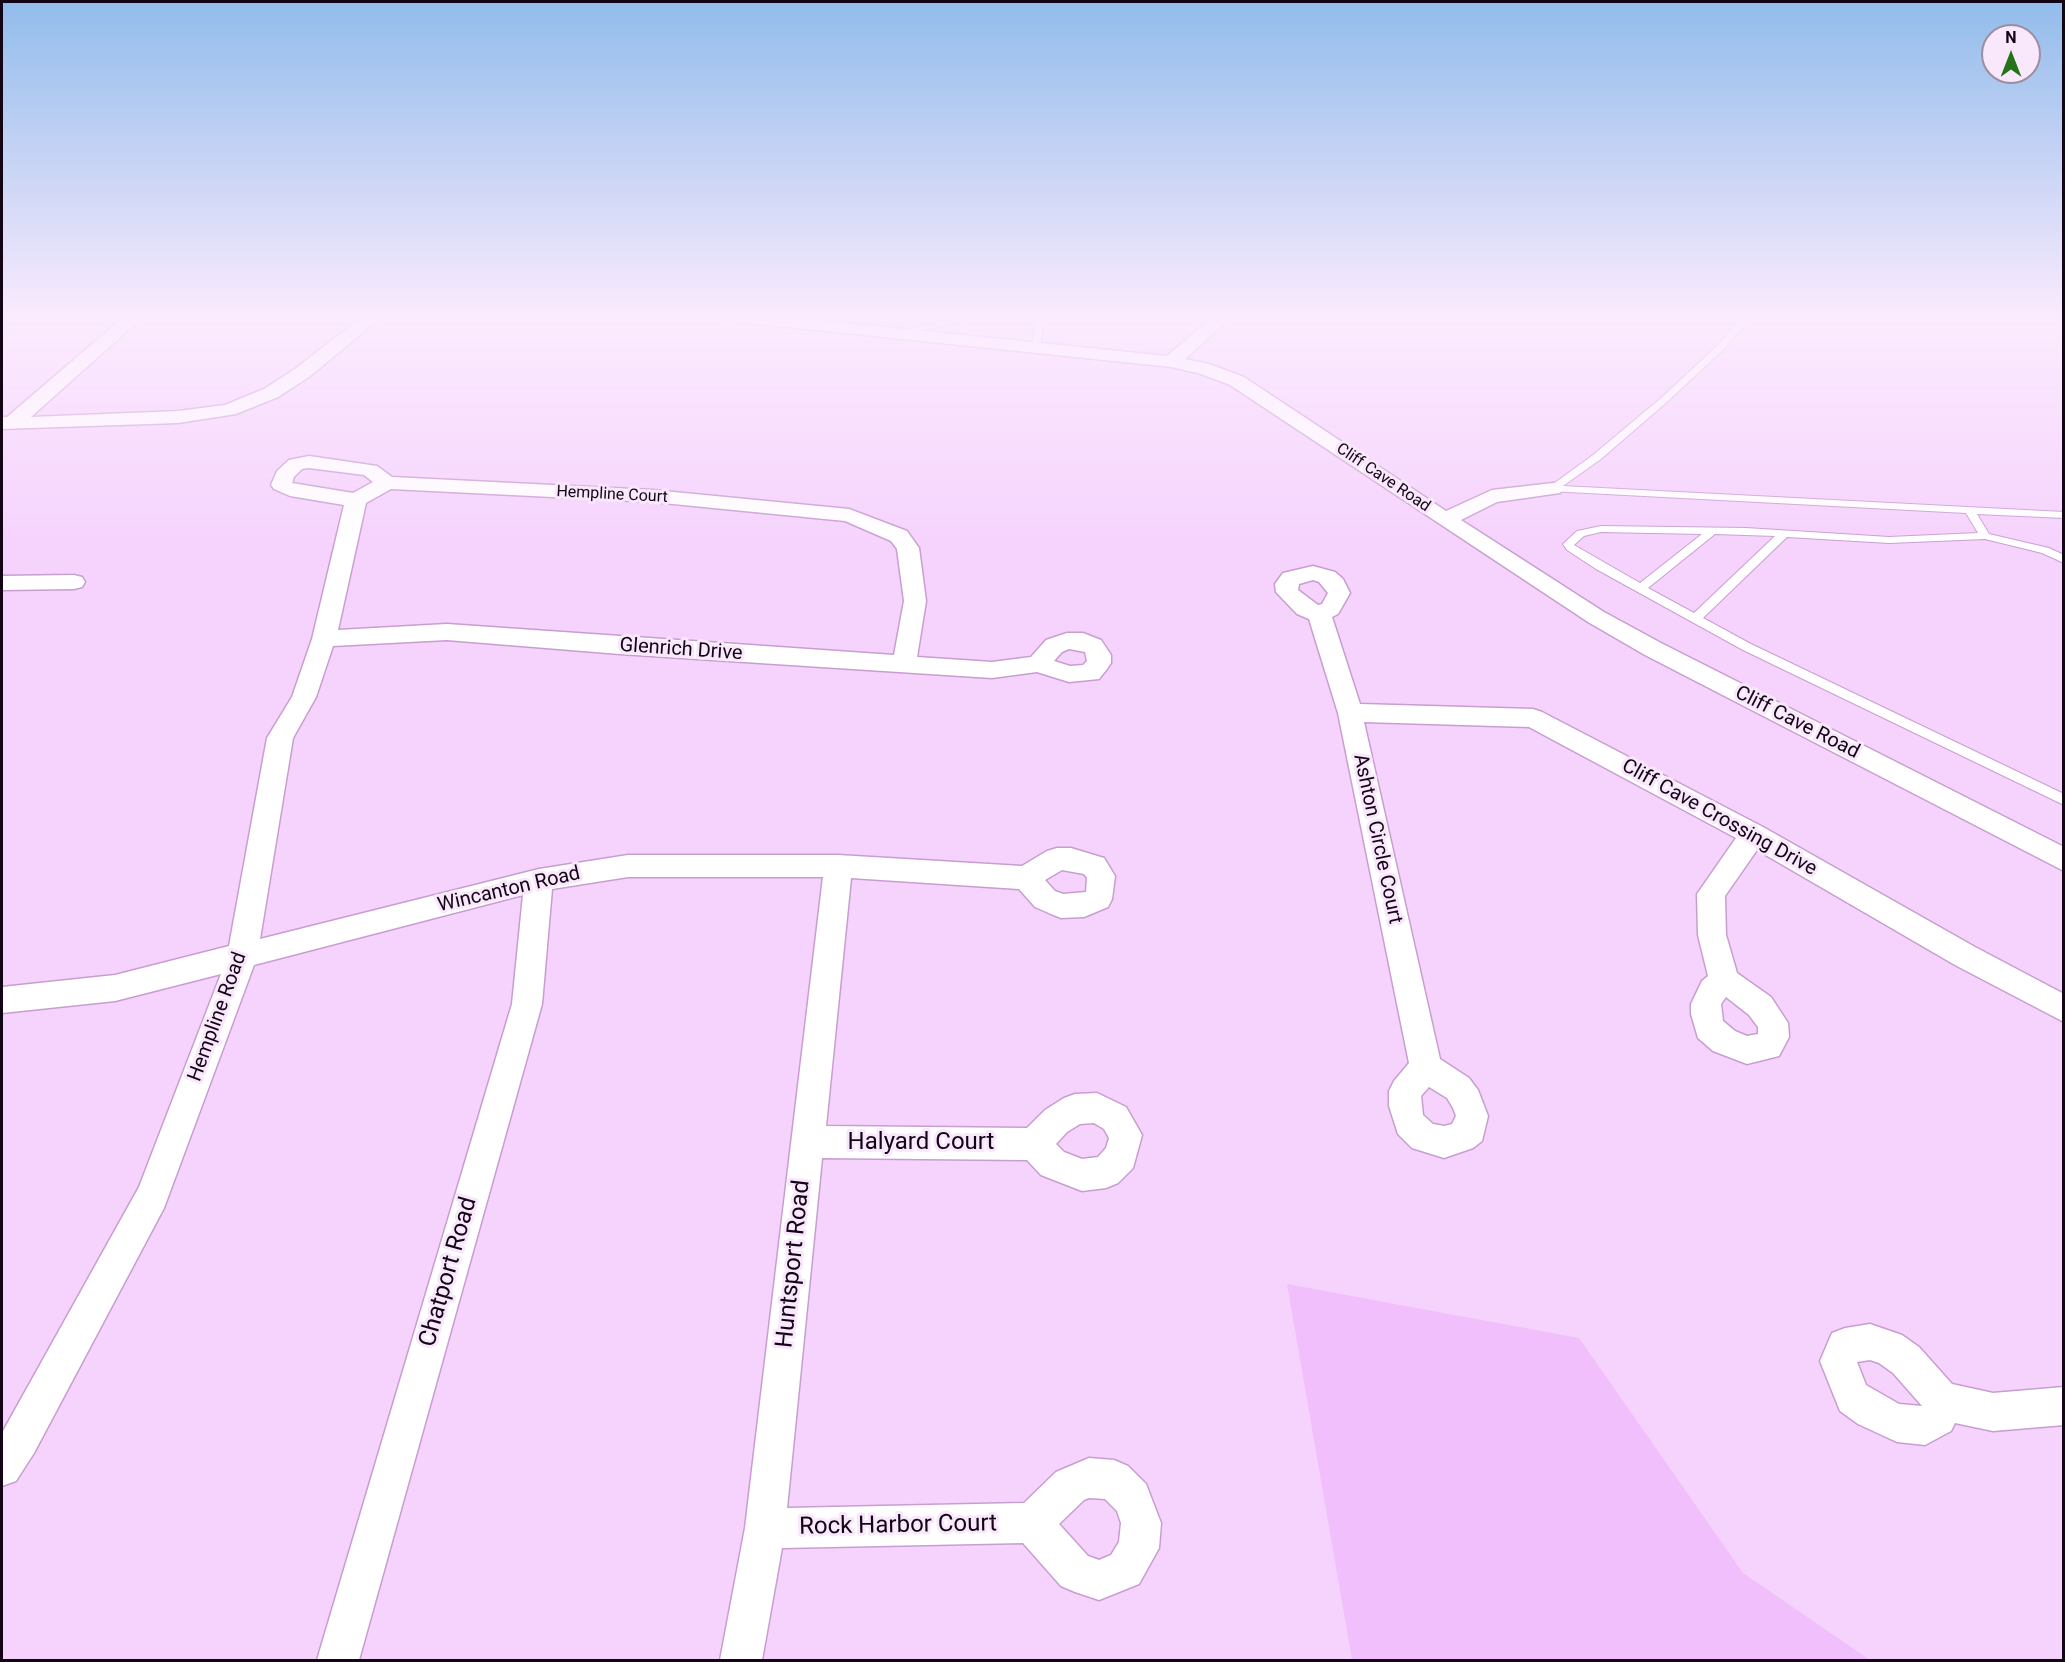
<!DOCTYPE html>
<style>
body{margin:0}
#map{position:relative;width:2065px;height:1662px;overflow:hidden;background:#f6d3fd;font-family:Roboto,sans-serif}
canvas{display:block}
.frame{position:absolute;inset:0;border:3px solid #130516;pointer-events:none}
.north{position:absolute;left:1981px;top:24px;width:60px;height:60px;box-sizing:border-box;background:#f9e7fc;border:2px solid #9d8da0;border-radius:50%;rotate:0deg;font-size:16px;font-weight:700;line-height:24px;text-align:center;color:#130516}
.north::after{content:'';display:block;margin:auto;width:21px;height:27px;background:#257217;clip-path:polygon(50% 0,100% 100%,50% 72%,0 100%)}
</style>
<div id="map">
<canvas width="2065" height="1662"></canvas>
<div class="frame"></div>
<div class="north">N</div>
</div>
<script>
const ctx = document.querySelector('canvas').getContext('2d');
ctx.lineJoin = 'round';
function paint(path, color) { ctx.fillStyle = color; ctx.fill(path, 'evenodd'); }
const shape = rows => new Path2D(rows.map(r => 'M' + r).join(''));
function trace(path, color, width, dash) { ctx.strokeStyle = color; ctx.lineWidth = width; ctx.lineCap = dash ? 'butt' : 'round'; ctx.setLineDash(dash || []); ctx.stroke(path); }
function drawText(font, color, halo, rows, align = 'center') {
  ctx.font = font + ' Roboto,sans-serif'; ctx.lineWidth = 6; ctx.setLineDash([]); ctx.textBaseline = 'middle'; ctx.strokeStyle = halo; ctx.fillStyle = color; for (const [text, x, y, turn = 0] of rows) {
    ctx.save(); ctx.translate(x, y); ctx.rotate((+turn || 0) * Math.PI / 180); ctx.textAlign = isNaN(turn) ? turn : align; if (halo) ctx.strokeText(text, 0, 0); ctx.fillText(text, 0, 0); ctx.restore();
  }
}
paint(shape([
 [1287,1284,1579,1338,1743,1573,1870,1660,1352,1660]
]), '#f1bffb');
const lane = shape([
 [967,316,982,316,895,337,891,334,967,316],
 [1031,316,1039,316,1042,332,1040,348,1036,351,1032,348,1034,332,1031,316],
 [1744,316,1753,316,1723,350,1667,402,1601,459,1563,486,2064,512,2064,518,1977,514,1989,534,2049,548,2064,555,2064,563,2042,553,1985,539,1889,543,1787,537,1703,618,1751,644,2064,794,2064,805,1743,650,1596,569,1567,550,1563,544,1577,531,1601,526,1746,528,1889,537,1978,533,1966,513,1549,491,1549,487,1593,455,1661,398,1717,346,1744,316],
 [1601,532,1702,534,1640,583,1574,545,1584,536,1601,532],
 [1715,534,1775,536,1694,613,1648,588,1715,534]
]);
const street = shape([
 [125,316,144,316,31,417,178,411,225,405,264,389,295,369,363,316,383,316,309,377,278,397,236,414,178,423,2,429,2,417,7,417,125,316],
 [721,316,778,316,1167,356,1214,316,1233,316,1185,359,1209,364,1244,377,1446,511,1492,490,1553,483,1560,485,1563,489,1560,493,1497,502,1461,520,1604,612,1661,643,2064,847,2064,871,1645,655,1588,622,1230,385,1198,373,1171,367,730,321,724,320,721,316],
 [309,456,377,466,392,477,653,490,849,509,907,531,919,548,926,601,917,657,992,662,1031,657,1046,640,1067,633,1083,633,1101,640,1111,655,1111,663,1107,669,1099,679,1069,682,1037,672,992,678,620,654,447,640,333,646,316,697,293,738,260,939,539,869,628,855,838,855,1022,866,1047,851,1057,848,1071,848,1104,858,1115,876,1112,899,1108,907,1084,917,1061,918,1051,914,1035,907,1019,889,851,878,826,1126,1027,1128,1045,1110,1064,1098,1075,1094,1097,1093,1126,1107,1142,1135,1133,1168,1118,1183,1106,1188,1082,1191,1041,1175,1027,1160,822,1158,787,1508,1024,1503,1056,1472,1089,1458,1114,1460,1128,1466,1146,1484,1161,1523,1159,1548,1139,1584,1099,1600,1075,1592,1061,1586,1023,1543,782,1548,762,1660,720,1660,745,1528,823,877,628,877,552,889,542,1004,359,1660,317,1660,512,1004,523,895,254,965,164,1208,34,1453,16,1481,2,1486,2,1433,139,1187,221,974,115,1001,2,1013,2,987,115,975,229,946,267,738,292,697,312,639,344,505,290,496,274,489,271,485,277,471,289,460,309,456],
 [309,468,364,475,373,482,353,493,292,483,294,477,302,469,309,468],
 [391,489,653,502,845,521,891,541,897,549,904,601,894,655,447,624,338,630,366,503,391,489],
 [1069,649,1085,652,1087,661,1083,665,1070,666,1054,661,1062,652,1069,649],
 [1062,870,1084,874,1087,878,1086,892,1063,894,1055,891,1045,880,1062,870],
 [1094,1123,1104,1129,1109,1138,1106,1148,1098,1157,1082,1159,1064,1152,1056,1144,1067,1132,1080,1124,1094,1123],
 [1089,1498,1105,1499,1117,1511,1121,1523,1119,1542,1111,1555,1099,1560,1088,1556,1059,1524,1084,1500,1089,1498],
 [1313,566,1335,572,1343,579,1350,593,1338,614,1332,617,1360,704,1533,709,1542,712,1763,827,1975,947,2064,994,2064,1022,1955,965,1757,850,1725,896,1726,935,1737,973,1771,997,1788,1023,1789,1037,1779,1056,1747,1064,1713,1051,1698,1038,1691,1014,1691,1004,1702,981,1708,976,1698,935,1697,894,1736,838,1529,727,1364,722,1440,1059,1469,1078,1478,1090,1488,1116,1482,1141,1473,1148,1444,1158,1412,1148,1398,1134,1389,1106,1389,1091,1394,1081,1409,1063,1338,713,1309,619,1297,614,1276,592,1275,584,1283,573,1313,566],
 [1313,580,1319,582,1328,593,1322,604,1318,605,1298,590,1299,584,1313,580],
 [1726,997,1749,1015,1758,1027,1758,1034,1747,1036,1735,1031,1723,1021,1721,1004,1726,997],
 [1429,1087,1447,1098,1453,1108,1456,1116,1452,1124,1444,1126,1433,1124,1423,1115,1421,1096,1429,1087],
 [74,575,82,577,85,582,82,587,74,589,2,590,2,576,74,575],
 [1870,1324,1902,1335,1919,1347,1952,1384,1993,1393,2064,1387,2064,1425,1993,1431,1955,1423,1951,1431,1925,1445,1897,1442,1858,1424,1840,1411,1820,1361,1832,1333,1845,1328,1870,1324],
 [1870,1360,1879,1363,1893,1373,1922,1406,1899,1404,1866,1385,1857,1362,1870,1360]
]);
trace(lane, '#c89ed1', 2);
trace(street, '#c89ed1', 3);
paint(lane, '#fff');
paint(street, '#fff');
paint(shape([
 [2,316,41,316,37,319]
]), '#9a8086');
const sky = ctx.createLinearGradient(0, 0, 0, 548);
sky.addColorStop(0, '#91bceb');
sky.addColorStop(0.58, '#fbebfe');
sky.addColorStop(1, '#fbebfe00');
ctx.fillStyle = sky;
ctx.fillRect(0, 0, 2065, 548);
drawText('16px', '#130516', '#f9e7fc', [
 ["Cliff Cave Road",1383,478,34],
 ["Hempline Court",612,495,3]
]);
drawText('20px', '#130516', '#f9e7fc', [
 ["Glenrich Drive",681,650,4],
 ["Cliff Cave Road",1797,723,27],
 ["Cliff Cave Crossing Drive",1719,818,29],
 ["Ashton Circle Court",1377,839,78],
 ["Wincanton Road",509,890,-13],
 ["Hempline Road",218,1017,-70]
]);
drawText('24px', '#130516', '#f9e7fc', [
 ["Halyard Court",921,1143],
 ["Huntsport Road",794,1264,-84],
 ["Chatport Road",449,1272,-74],
 ["Rock Harbor Court",898,1526,-1]
]);
</script>
